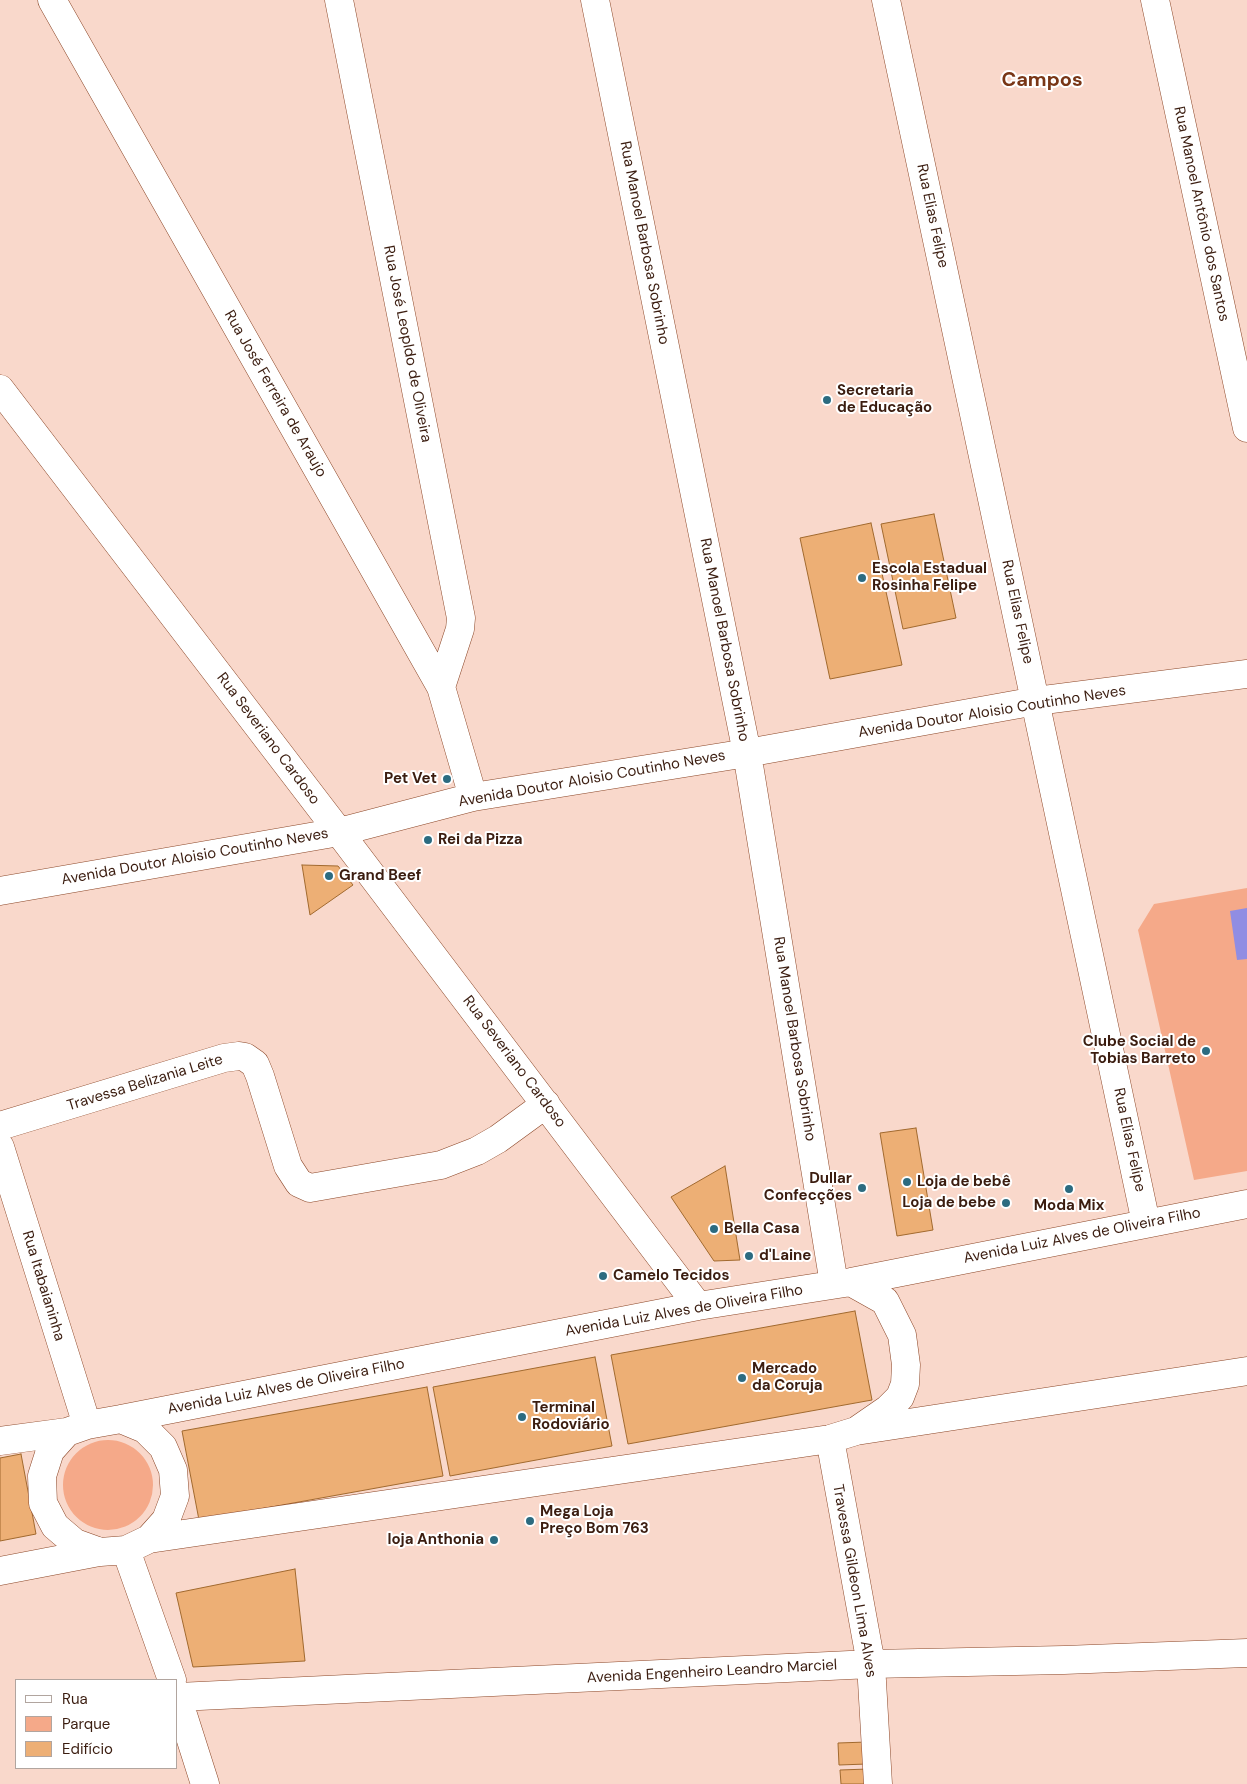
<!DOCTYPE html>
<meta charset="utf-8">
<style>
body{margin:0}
#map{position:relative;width:1247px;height:1784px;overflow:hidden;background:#f9d8cb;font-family:"DM Sans",sans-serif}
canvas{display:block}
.legend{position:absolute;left:15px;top:1679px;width:162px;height:90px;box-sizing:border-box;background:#fff;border:1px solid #b1a59f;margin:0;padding:6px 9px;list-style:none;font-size:15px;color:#3b1d10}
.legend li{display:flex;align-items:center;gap:10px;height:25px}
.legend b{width:25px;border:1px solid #b1a59f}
</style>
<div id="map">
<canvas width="1247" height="1784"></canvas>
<ul class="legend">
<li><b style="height:6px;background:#fff"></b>Rua</li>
<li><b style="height:14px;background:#f5a989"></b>Parque</li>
<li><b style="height:14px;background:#edaf75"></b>Edifício</li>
</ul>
</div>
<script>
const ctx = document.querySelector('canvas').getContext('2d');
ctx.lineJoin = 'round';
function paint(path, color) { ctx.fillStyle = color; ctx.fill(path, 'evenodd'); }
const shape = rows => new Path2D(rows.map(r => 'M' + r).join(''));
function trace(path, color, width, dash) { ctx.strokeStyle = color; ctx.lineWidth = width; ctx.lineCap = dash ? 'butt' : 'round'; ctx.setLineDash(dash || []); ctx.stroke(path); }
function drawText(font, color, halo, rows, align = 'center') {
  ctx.font = font + ' "DM Sans",sans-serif'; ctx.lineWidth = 4; ctx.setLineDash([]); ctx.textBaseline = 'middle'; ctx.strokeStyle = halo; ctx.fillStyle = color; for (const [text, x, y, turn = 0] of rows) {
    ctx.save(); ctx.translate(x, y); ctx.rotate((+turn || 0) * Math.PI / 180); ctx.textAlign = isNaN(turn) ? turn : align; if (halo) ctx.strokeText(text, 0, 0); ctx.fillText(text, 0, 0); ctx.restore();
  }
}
paint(shape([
 [1247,888,1247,1171,1194,1180,1138,930,1154,904],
 '63 1485a45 45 0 1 1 90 0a45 45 0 1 1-90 0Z'
]), '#f5a989');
paint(shape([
 [1247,908,1247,959,1237,960,1230,911]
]), '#908de3');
const building = shape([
 [934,514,956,618,903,629,881,524,934,514],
 [871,523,902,665,830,679,800,538,871,523],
 [302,865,338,866,353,885,310,915,302,865],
 [916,1128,933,1230,897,1236,880,1133,916,1128],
 [725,1166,740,1260,714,1261,671,1197,725,1166],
 [855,1311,872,1400,628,1444,611,1355,855,1311],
 [595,1357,612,1446,450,1476,433,1387,595,1357],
 [427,1387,443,1476,199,1520,182,1431,427,1387],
 [21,1454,36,1534,0,1541,0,1458,21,1454],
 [295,1569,305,1661,193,1667,176,1593,295,1569],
 [867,1742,867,1764,839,1765,838,1743,867,1742],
 [868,1769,869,1784,841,1784,840,1770,868,1769]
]);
paint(building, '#edaf75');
trace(building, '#a1692e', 1);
const minor = shape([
 [52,0,441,687,473,797],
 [339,0,461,618,460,629,441,687],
 [595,0,747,753,834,1284],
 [886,0,1146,1223],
 [1155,0,1247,428],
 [0,389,339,832,698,1306],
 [0,891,339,832,473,797,747,753,1036,701,1247,674],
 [0,1126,224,1058,239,1056,245,1057,255,1064,260,1076,288,1166,299,1183,310,1188,441,1165,477,1151,498,1139,546,1104],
 [0,1147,87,1425],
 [851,1282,885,1301,902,1335,906,1365,905,1384,900,1397,888,1409,859,1429],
 [121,1419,698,1306,851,1282,1247,1204],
 [830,1439,871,1664,878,1784],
 [0,1441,67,1432,87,1425,121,1419,145,1429,163,1447,173,1470,175,1496,166,1520,149,1539,126,1550,100,1552,75,1543,55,1526,43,1503,42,1476,50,1451,67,1432],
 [149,1539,830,1439,856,1431,1247,1371],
 [126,1550,172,1680],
 [0,1571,99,1552],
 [176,1693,205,1784],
 [178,1697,871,1664,1064,1660,1247,1653]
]);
trace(minor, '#8c4728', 29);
trace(minor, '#fff', 28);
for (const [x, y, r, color] of [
 [827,400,5,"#2c6b80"],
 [862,578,5,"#2c6b80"],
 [447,779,5,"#2c6b80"],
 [428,840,5,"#2c6b80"],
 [329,876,5,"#2c6b80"],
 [1206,1051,5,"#2c6b80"],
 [907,1182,5,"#2c6b80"],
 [862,1188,5,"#2c6b80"],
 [1069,1189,5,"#2c6b80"],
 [1006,1203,5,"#2c6b80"],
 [714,1229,5,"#2c6b80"],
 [749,1256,5,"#2c6b80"],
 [603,1276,5,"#2c6b80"],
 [742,1378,5,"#2c6b80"],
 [522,1417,5,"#2c6b80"],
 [530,1521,5,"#2c6b80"],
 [494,1540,5,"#2c6b80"]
]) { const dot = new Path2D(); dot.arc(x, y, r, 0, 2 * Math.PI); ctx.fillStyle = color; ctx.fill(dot); trace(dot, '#fff', 2); }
drawText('15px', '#3b1d10', '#fff', [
 ["Rua Manoel Antônio dos Santos",1201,214,78],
 ["Rua Elias Felipe",932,216,78],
 ["Rua Manoel Barbosa Sobrinho",644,243,79],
 ["Rua José Leopldo de Oliveira",407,344,79],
 ["Rua José Ferreira de Araujo",275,394,60],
 ["Rua Elias Felipe",1017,612,78],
 ["Rua Manoel Barbosa Sobrinho",724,640,79],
 ["Avenida Doutor Aloisio Coutinho Neves",992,712,-9],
 ["Rua Severiano Cardoso",268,739,53],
 ["Avenida Doutor Aloisio Coutinho Neves",592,779,-10],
 ["Avenida Doutor Aloisio Coutinho Neves",195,857,-10],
 ["Rua Manoel Barbosa Sobrinho",794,1039,81],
 ["Rua Severiano Cardoso",514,1062,53],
 ["Travessa Belizania Leite",145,1083,-17],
 ["Rua Elias Felipe",1129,1140,78],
 ["Avenida Luiz Alves de Oliveira Filho",1082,1236,-11],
 ["Rua Itabaianinha",43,1286,73],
 ["Avenida Luiz Alves de Oliveira Filho",684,1311,-10],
 ["Avenida Luiz Alves de Oliveira Filho",286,1387,-11],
 ["Travessa Gildeon Lima Alves",854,1581,80],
 ["Avenida Engenheiro Leandro Marciel",712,1672,-3]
]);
drawText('bold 15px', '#3b1d10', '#fff', [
 ["Secretaria",837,391],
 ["de Educação",837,408],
 ["Escola Estadual",872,569],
 ["Rosinha Felipe",872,586],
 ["Pet Vet",437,779,"right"],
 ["Rei da Pizza",438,840],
 ["Grand Beef",339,876],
 ["Clube Social de",1196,1042,"right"],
 ["Tobias Barreto",1196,1059,"right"],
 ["Dullar",852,1179,"right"],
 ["Confecções",852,1196,"right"],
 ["Loja de bebê",917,1182],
 ["Loja de bebe",996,1203,"right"],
 ["Moda Mix",1069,1206,"center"],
 ["Bella Casa",724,1229],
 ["d'Laine",759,1256],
 ["Camelo Tecidos",613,1276],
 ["Mercado",752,1369],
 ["da Coruja",752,1386],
 ["Terminal",532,1408],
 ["Rodoviário",532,1425],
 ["Mega Loja",540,1512],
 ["Preço Bom 763",540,1529],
 ["loja Anthonia",484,1540,"right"]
], 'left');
drawText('bold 20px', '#793616', '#fff', [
 ["Campos",1042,81]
]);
</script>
